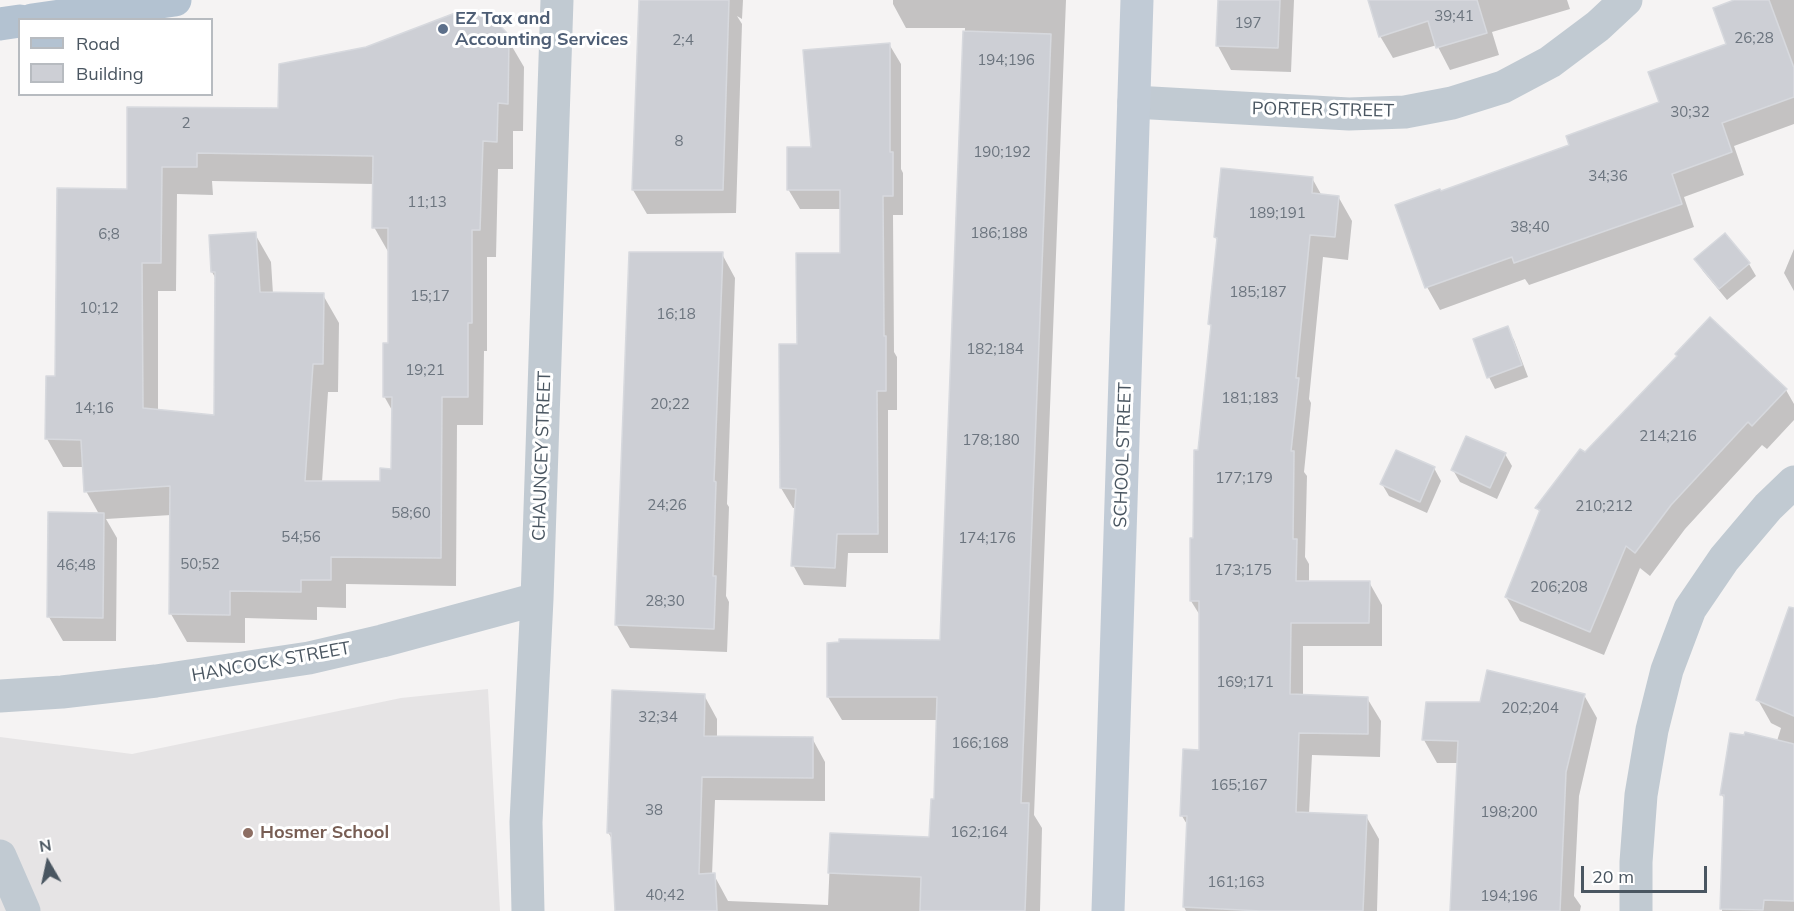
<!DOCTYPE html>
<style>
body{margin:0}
#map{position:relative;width:1794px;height:911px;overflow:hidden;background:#f5f3f3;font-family:Mulish,sans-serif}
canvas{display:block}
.legend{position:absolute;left:18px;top:18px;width:195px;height:78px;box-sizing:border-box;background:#fff;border:2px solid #b7bbc0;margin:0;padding:8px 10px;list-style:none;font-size:18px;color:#4a5661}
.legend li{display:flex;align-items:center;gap:12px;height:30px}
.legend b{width:30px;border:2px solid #b7bbc0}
.north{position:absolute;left:18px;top:833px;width:60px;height:60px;-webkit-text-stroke:4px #fff;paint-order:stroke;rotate:351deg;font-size:16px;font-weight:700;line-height:24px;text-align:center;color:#4a5661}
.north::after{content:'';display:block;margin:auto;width:21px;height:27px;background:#4a5661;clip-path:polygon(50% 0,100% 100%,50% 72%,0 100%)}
.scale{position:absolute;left:1581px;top:866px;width:126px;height:27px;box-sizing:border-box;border:3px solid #4a5661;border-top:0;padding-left:8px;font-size:18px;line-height:21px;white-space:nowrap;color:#4a5661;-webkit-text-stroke:4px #fff;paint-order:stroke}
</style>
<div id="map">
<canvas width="1794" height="911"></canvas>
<ul class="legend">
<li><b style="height:8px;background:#b3c2d1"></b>Road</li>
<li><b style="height:16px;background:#cdcfd5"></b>Building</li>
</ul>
<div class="north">N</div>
<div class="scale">20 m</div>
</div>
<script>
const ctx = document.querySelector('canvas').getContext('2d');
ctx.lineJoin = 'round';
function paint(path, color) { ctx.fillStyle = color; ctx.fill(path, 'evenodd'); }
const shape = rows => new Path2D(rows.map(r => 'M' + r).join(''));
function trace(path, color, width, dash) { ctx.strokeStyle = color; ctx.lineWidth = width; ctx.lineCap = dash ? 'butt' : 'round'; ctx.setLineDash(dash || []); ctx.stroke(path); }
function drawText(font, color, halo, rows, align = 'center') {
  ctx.font = font + ' Mulish,sans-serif'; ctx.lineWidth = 6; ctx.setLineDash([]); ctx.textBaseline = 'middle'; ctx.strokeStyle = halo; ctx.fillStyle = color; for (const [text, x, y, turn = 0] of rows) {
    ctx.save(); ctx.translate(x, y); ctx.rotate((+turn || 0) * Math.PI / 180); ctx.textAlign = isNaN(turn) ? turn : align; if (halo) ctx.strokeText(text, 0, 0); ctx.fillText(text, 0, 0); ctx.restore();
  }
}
paint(shape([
 [488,689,500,911,0,911,0,737,132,754,401,698]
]), '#e6e4e5');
paint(shape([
 [640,0,743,0,742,19,737,16,742,24,736,213,647,214,633,190],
 [893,0,1066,0,1034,815,1042,828,1040,911,617,911,613,841,608,832,704,695,717,719,717,738,812,738,825,762,825,801,715,800,712,875,714,875,728,901,828,905,831,835,930,839,935,801,938,720,842,720,828,697,941,641,965,28,906,28,893,4],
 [1219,0,1294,0,1291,72,1231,70,1218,46],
 [1369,0,1567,0,1570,9,1492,32,1499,55,1450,70,1437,45,1393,58,1380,36],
 [1739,0,1794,0,1794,124,1734,146,1744,175,1684,197,1694,227,1529,285,1525,279,1440,310,1427,287,1441,193,1571,146,1661,103,1728,45],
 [507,38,524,67,523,131,513,131,513,169,498,169,496,257,487,257,487,351,484,351,483,425,457,425,456,586,346,584,346,608,317,607,317,620,245,618,245,643,187,642,171,614,171,515,106,519,117,538,116,641,63,641,49,617,99,514,86,491,84,467,63,467,47,439,57,377,128,190,129,108,280,110],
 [212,181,374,184,374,227,390,255,390,345,384,396,393,412,393,470,382,482,322,482,328,392,338,392,339,323,323,295,273,294,271,262,255,234,212,272,216,279,215,416,158,411,158,291,176,291,177,194,213,195],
 [889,44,901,64,901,169,903,173,903,215,893,215,894,352,897,357,897,410,888,410,888,553,848,553,846,587,804,585,793,565,796,508,793,508,781,488,799,346,841,254,841,209,800,209,788,189,812,149],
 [1312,178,1322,196,1339,198,1352,221,1348,260,1323,257,1309,399,1311,403,1304,472,1307,476,1305,557,1309,564,1309,582,1369,582,1382,605,1382,646,1303,646,1303,696,1367,698,1381,721,1380,757,1312,755,1309,814,1366,816,1379,839,1377,911,1186,911,1184,907,1188,826,1182,816,1200,751,1201,617,1191,601,1200,452,1212,328,1210,324,1218,241,1215,237],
 [1725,236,1749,264,1756,276,1727,300,1703,271,1696,259],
 [1794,249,1794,291,1784,273],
 [722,254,735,278,727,504,729,507,726,596,729,602,727,652,630,648,616,624],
 [1507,328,1514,340,1528,377,1495,389,1489,377],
 [1786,390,1794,404,1794,420,1767,449,1762,445,1685,529,1650,576,1640,568,1604,655,1520,621,1506,597,1541,514,1537,508,1585,454],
 [1505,454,1512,466,1497,499,1460,482,1453,470],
 [1434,468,1441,481,1427,513,1389,496,1382,484],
 [1794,614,1794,911,1722,911,1726,801,1721,794,1777,741,1781,728,1771,723,1758,700],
 [1584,695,1597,718,1579,796,1574,896,1581,906,1580,911,1451,911,1458,763,1437,763,1424,740,1427,703,1481,703]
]), '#0003');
const building = shape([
 [639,0,729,0,723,190,632,190,639,0],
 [1218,0,1280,0,1278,48,1216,46,1218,0],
 [1368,0,1477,0,1487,33,1436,48,1428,21,1379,37,1368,0],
 [1734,0,1769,0,1794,68,1794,97,1722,123,1732,152,1672,174,1682,204,1514,263,1512,257,1425,288,1395,205,1440,189,1441,191,1569,145,1566,136,1659,102,1648,72,1726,44,1713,8,1734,0],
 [463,10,476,11,490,15,506,32,509,37,508,104,498,103,497,142,483,141,480,230,472,230,472,323,468,323,468,397,442,397,441,558,331,557,331,580,301,580,301,592,230,591,230,615,169,614,170,486,84,492,81,440,45,439,46,376,55,376,57,188,127,189,127,107,278,108,279,64,366,47,463,10],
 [197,153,373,156,372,228,388,228,388,343,383,343,383,397,392,397,391,469,380,468,380,481,305,481,313,364,323,364,324,293,260,292,256,232,209,235,211,272,215,272,214,415,143,408,142,263,161,263,162,167,197,167,197,153],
 [963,31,1051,34,1021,803,1029,803,1025,911,920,911,921,877,828,873,830,833,929,837,931,799,934,799,937,697,827,697,827,643,839,642,839,639,940,640,963,31],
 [890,43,890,152,893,152,893,196,883,196,884,336,886,336,886,391,877,391,878,534,837,534,835,568,791,566,796,489,780,488,779,344,797,344,796,253,840,253,840,190,787,190,787,147,811,147,803,50,890,43],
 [1221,168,1313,177,1312,193,1339,196,1335,237,1310,235,1296,378,1299,378,1291,451,1294,451,1293,539,1297,539,1296,581,1370,581,1369,623,1291,623,1290,694,1368,697,1368,734,1299,733,1296,812,1367,815,1363,911,1261,911,1183,907,1187,816,1180,816,1183,749,1199,750,1199,601,1190,601,1190,538,1193,538,1194,450,1198,450,1211,325,1208,324,1217,238,1214,237,1221,168],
 [1725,233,1750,263,1719,289,1694,259,1725,233],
 [629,252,723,252,714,481,716,482,713,576,716,576,714,629,615,625,629,252],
 [1710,317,1787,389,1752,426,1748,422,1671,505,1635,553,1626,546,1590,632,1505,597,1540,510,1535,508,1580,449,1585,452,1677,356,1675,354,1710,317],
 [1508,326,1522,365,1487,378,1473,339,1508,326],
 [1466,436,1506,453,1490,488,1451,470,1466,436],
 [1396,450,1435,467,1420,502,1380,484,1396,450],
 [48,512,104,513,103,618,47,617,48,512],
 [1789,607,1794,608,1794,716,1756,700,1789,607],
 [1487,670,1585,694,1566,772,1560,911,1450,911,1458,741,1422,740,1426,702,1480,702,1487,670],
 [612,690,705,694,704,736,813,737,813,778,702,777,699,874,715,873,717,911,615,911,611,833,607,833,612,690],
 [1745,732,1794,744,1794,901,1764,900,1763,910,1720,909,1724,795,1720,795,1730,733,1744,735,1745,732]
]);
paint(building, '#cdcfd5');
trace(building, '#d7d9de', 1.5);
trace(shape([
 [1134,102,1349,114,1405,112,1452,103,1503,87,1550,62,1598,26,1626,0],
 [0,696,62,692,156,681,309,658,382,641,537,599],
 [0,856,24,911],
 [528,911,526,822,537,599,557,0],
 [1636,911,1636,862,1641,795,1652,730,1667,670,1690,609,1724,559,1768,507,1794,482]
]), '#c1cad2', 33);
trace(shape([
 [1108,911,1137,0]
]), '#c1cbd6', 33);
trace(shape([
 [32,20,175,0],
 [0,24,20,21]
]), '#b3c2d1', 33);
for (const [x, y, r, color] of [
 [443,29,6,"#5c6f8a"],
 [248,833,6,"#8d6e63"]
]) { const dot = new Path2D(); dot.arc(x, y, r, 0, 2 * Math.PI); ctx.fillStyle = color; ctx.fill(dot); trace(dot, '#fff', 2); }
drawText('15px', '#6b747e', null, [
 ["39;41",1454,16],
 ["197",1248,23],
 ["26;28",1754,38],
 ["2;4",683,40],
 ["194;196",1006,60],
 ["30;32",1690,112],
 ["2",186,123],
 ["8",679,141],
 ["190;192",1002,152],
 ["34;36",1608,176],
 ["11;13",427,202],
 ["189;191",1277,213],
 ["38;40",1530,227],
 ["186;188",999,233],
 ["6;8",109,234],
 ["185;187",1258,292],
 ["15;17",430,296],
 ["10;12",99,308],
 ["16;18",676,314],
 ["182;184",995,349],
 ["19;21",425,370],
 ["181;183",1250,398],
 ["20;22",670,404],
 ["14;16",94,408],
 ["214;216",1668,436],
 ["178;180",991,440],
 ["177;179",1244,478],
 ["24;26",667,505],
 ["210;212",1604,506],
 ["58;60",411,513],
 ["54;56",301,537],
 ["174;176",987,538],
 ["50;52",200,564],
 ["46;48",76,565],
 ["173;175",1243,570],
 ["206;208",1559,587],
 ["28;30",665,601],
 ["169;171",1245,682],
 ["202;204",1530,708],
 ["32;34",658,717],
 ["166;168",980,743],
 ["165;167",1239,785],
 ["38",654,810],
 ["198;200",1509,812],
 ["162;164",979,832],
 ["161;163",1236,882],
 ["40;42",665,895],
 ["194;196",1509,896]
]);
drawText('bold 18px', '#4e5e75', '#fff', [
 ["EZ Tax and",455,19],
 ["Accounting Services",455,40]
], 'left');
drawText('18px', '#4a5661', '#fff', [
 ["PORTER STREET",1323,110,1],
 ["SCHOOL STREET",1123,455,-88],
 ["CHAUNCEY STREET",542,456,-88],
 ["HANCOCK STREET",271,662,-10]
]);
drawText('bold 18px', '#785e54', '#fff', [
 ["Hosmer School",260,833]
], 'left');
</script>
